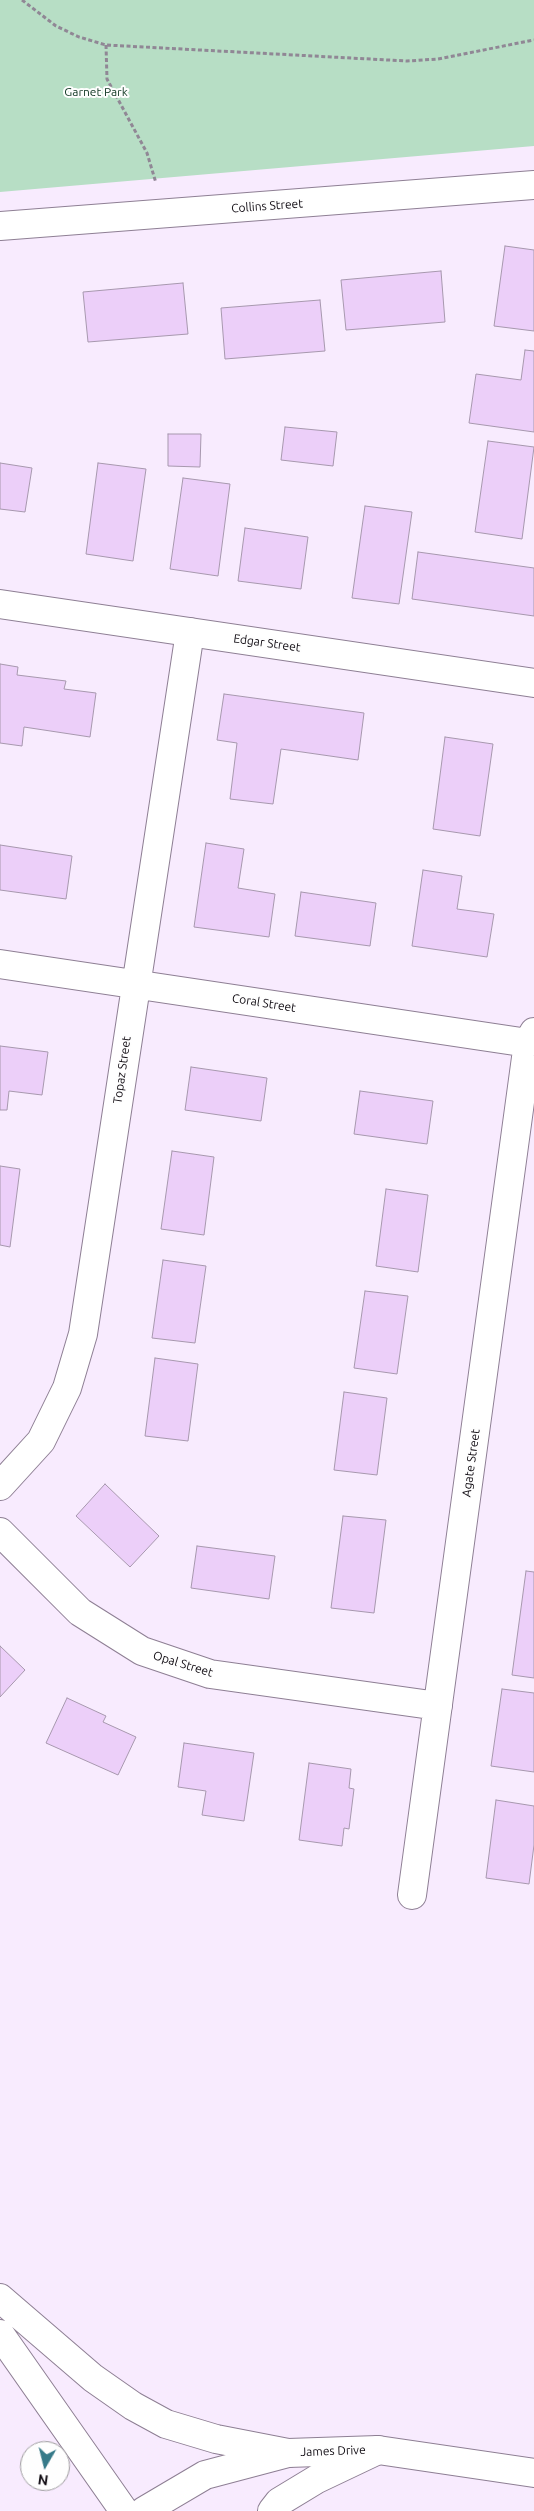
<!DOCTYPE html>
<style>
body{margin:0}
#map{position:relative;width:534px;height:2511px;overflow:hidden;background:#f8ebfe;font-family:Ubuntu,sans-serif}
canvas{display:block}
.north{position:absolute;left:20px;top:2441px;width:50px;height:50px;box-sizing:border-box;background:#fefefe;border:1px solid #9e9c9f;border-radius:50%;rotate:188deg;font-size:14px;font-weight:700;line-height:20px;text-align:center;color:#0f0a11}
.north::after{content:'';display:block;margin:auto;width:18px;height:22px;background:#367a89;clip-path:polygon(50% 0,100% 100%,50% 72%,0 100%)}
</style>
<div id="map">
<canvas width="534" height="2511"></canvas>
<div class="north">N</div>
</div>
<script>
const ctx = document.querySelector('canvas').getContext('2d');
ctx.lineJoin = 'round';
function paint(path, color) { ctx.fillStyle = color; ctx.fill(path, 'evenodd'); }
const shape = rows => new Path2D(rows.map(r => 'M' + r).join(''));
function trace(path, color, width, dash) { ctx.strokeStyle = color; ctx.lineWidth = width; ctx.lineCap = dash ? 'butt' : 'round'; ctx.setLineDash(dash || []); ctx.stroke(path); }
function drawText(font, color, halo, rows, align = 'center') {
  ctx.font = font + ' Ubuntu,sans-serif'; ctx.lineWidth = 4; ctx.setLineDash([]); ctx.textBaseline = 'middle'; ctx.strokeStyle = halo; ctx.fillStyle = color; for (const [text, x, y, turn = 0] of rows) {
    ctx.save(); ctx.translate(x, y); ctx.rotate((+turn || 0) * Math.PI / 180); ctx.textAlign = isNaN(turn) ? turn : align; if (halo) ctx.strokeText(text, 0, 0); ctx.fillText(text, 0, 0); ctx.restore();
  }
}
paint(shape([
 [0,0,534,0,534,146,0,192]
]), '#b7dec5');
const building = shape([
 [505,246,534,250,534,331,494,326,505,246],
 [441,271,445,322,346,330,341,280,441,271],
 [183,283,188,334,88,342,83,292,183,283],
 [320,300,325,351,225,359,221,308,320,300],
 [525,350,534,351,534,432,469,423,476,374,521,380,525,350],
 [285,427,337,432,333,466,281,460,285,427],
 [168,434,201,434,200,467,168,466,168,434],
 [488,441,534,447,522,539,475,532,488,441],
 [0,463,32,468,25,512,0,509,0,463],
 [98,463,146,469,133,561,86,554,98,463],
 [183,478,230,484,218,576,170,569,183,478],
 [365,506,412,512,399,604,352,598,365,506],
 [245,528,308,537,301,589,238,581,245,528],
 [418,552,534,568,534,616,412,599,418,552],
 [0,664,18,667,17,675,66,681,64,689,96,693,90,737,24,727,22,746,0,743,0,664],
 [224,694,364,713,358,760,281,749,273,804,230,799,237,743,217,740,224,694],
 [445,737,493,744,480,836,433,829,445,737],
 [206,843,244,849,238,888,275,894,269,937,194,927,206,843],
 [0,845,72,856,66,899,0,890,0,845],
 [423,870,462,876,457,909,494,914,487,957,412,946,423,870],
 [301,892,376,903,370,946,295,936,301,892],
 [0,1046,48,1052,42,1095,9,1091,7,1110,0,1110,0,1046],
 [191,1067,267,1078,261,1121,185,1110,191,1067],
 [360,1091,433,1101,427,1144,354,1134,360,1091],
 [172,1151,214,1157,204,1235,161,1229,172,1151],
 [0,1166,20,1169,10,1247,0,1245,0,1166],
 [386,1189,428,1195,418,1272,376,1266,386,1189],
 [163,1260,206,1266,195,1343,152,1338,163,1260],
 [365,1291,408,1296,397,1374,354,1368,365,1291],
 [155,1358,198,1364,188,1441,145,1436,155,1358],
 [344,1392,387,1398,377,1475,334,1470,344,1392],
 [105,1484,159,1536,130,1567,76,1516,105,1484],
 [343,1516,386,1520,374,1613,331,1608,343,1516],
 [197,1546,275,1556,269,1599,191,1588,197,1546],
 [526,1571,534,1572,534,1678,512,1675,526,1571],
 [0,1646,25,1670,0,1697,0,1646],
 [502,1689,534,1693,534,1772,491,1766,502,1689],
 [67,1698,106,1716,103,1722,136,1737,118,1775,46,1743,67,1698],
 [184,1743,254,1753,244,1821,202,1815,206,1791,178,1787,184,1743],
 [309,1763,351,1769,349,1788,354,1789,349,1829,344,1828,342,1846,299,1840,309,1763],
 [496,1800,534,1806,534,1845,529,1884,486,1878,496,1800]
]);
paint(building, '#eccff9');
trace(building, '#a798ae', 1);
const minor = shape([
 [0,226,534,185],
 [0,964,528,1043],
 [0,1486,41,1441,67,1388,83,1334,190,632],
 [0,1532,80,1612,142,1651,210,1674,438,1706],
 [412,1895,528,1043,534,1032]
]);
const tertiary = shape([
 [0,604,534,683],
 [144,2511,205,2475,288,2453,378,2450,534,2473]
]);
const secondary = shape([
 [0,2298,93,2378,133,2406,166,2424,216,2439,288,2453],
 [0,2334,124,2511],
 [272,2511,279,2502,317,2479,378,2450]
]);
trace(minor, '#8e7f94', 30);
trace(tertiary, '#8e7f94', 30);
trace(secondary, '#8e7f94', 30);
trace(shape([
 [22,0,56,26,79,37,106,45,407,61,438,59,534,40],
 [106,45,107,79,147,153,156,183]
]), '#908795', 3, [4, 2.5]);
trace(minor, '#fff', 28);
trace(tertiary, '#fff', 28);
trace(secondary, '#fff', 28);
drawText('12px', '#0f3622', '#fefefe', [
 ["Garnet Park",96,92]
]);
drawText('12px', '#0f0a11', '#fefefe', [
 ["Collins Street",267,206,-4],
 ["Edgar Street",267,643,8],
 ["Coral Street",264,1003,9],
 ["Topaz Street",122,1070,-82],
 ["Agate Street",471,1463,-82],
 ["Opal Street",183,1664,17],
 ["James Drive",333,2451,-2]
]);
</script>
